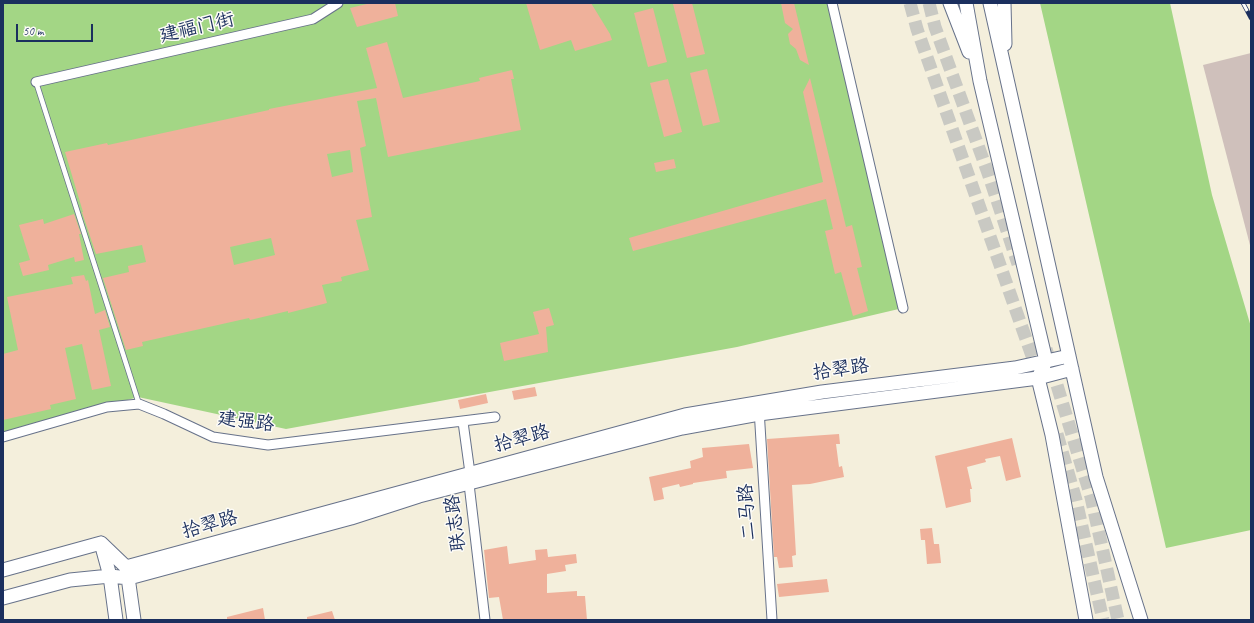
<!DOCTYPE html>
<meta charset="utf-8">
<style>
body{margin:0}
#map{position:relative;width:1254px;height:623px;overflow:hidden;background:#f4efdc;font-family:Caveat,sans-serif}
canvas{display:block}
.frame{position:absolute;inset:0;border:4px solid #1b2f5e;pointer-events:none}
.scale{position:absolute;left:16px;top:24px;width:77px;height:18px;box-sizing:border-box;border:2px solid #1b2f5e;border-top:0;padding-left:5px;font-size:12px;line-height:14px;white-space:nowrap;color:#1b2f5e;-webkit-text-stroke:3px #fdfcf7;paint-order:stroke}
</style>
<div id="map">
<canvas width="1254" height="623"></canvas>
<div class="frame"></div>
<div class="scale">50 m</div>
</div>
<script>
const ctx = document.querySelector('canvas').getContext('2d');
ctx.lineJoin = 'round';
function paint(path, color) { ctx.fillStyle = color; ctx.fill(path, 'evenodd'); }
const shape = rows => new Path2D(rows.map(r => 'M' + r).join(''));
function trace(path, color, width, dash) { ctx.strokeStyle = color; ctx.lineWidth = width; ctx.lineCap = dash ? 'butt' : 'round'; ctx.setLineDash(dash || []); ctx.stroke(path); }
function drawText(font, color, halo, rows, align = 'center') {
  ctx.font = font + ' Caveat,"LXGW WenKai TC",sans-serif'; ctx.lineWidth = 3; ctx.setLineDash([]); ctx.textBaseline = 'middle'; ctx.strokeStyle = halo; ctx.fillStyle = color; for (const [text, x, y, turn = 0] of rows) {
    ctx.save(); ctx.translate(x, y); ctx.rotate((+turn || 0) * Math.PI / 180); ctx.textAlign = isNaN(turn) ? turn : align; if (halo) ctx.strokeText(text, 0, 0); ctx.fillText(text, 0, 0); ctx.restore();
  }
}
paint(shape([
 [1251,53,1251,249,1203,65]
]), '#cfc0bb');
paint(shape([
 [3,3,833,3,903,308,737,347,286,429,138,397,3,435],
 [1040,3,1170,3,1212,195,1251,327,1251,530,1166,548]
]), '#a3d685');
paint(shape([
 [371,3,395,3,398,16,357,27,350,8],
 [526,3,591,3,610,34,612,40,575,51,571,40,540,50],
 [678,3,692,3,705,54,687,58,673,4],
 [781,3,794,3,809,65,800,60,796,49,790,44,788,34,793,29,785,23],
 [653,8,667,62,648,67,634,13],
 [387,42,403,98,480,81,479,78,512,70,514,79,511,79,521,130,388,157,376,98,357,101,366,146,360,148,372,217,356,220,369,270,341,277,342,281,322,285,327,303,288,313,288,311,250,320,249,318,142,342,143,346,126,350,103,278,129,272,128,266,146,262,142,245,96,254,82,212,83,212,65,152,107,143,108,145,269,110,269,109,377,88,366,48],
 [350,150,353,172,332,177,327,154],
 [271,238,275,255,234,265,230,247],
 [707,69,720,122,703,126,690,73],
 [810,78,846,227,852,225,862,267,857,268,868,311,853,316,841,272,835,274,825,231,833,229,826,199,633,251,629,238,823,182,803,92],
 [668,79,682,132,664,137,650,83],
 [674,159,676,168,656,172,654,163],
 [74,214,81,234,79,234,84,260,75,262,74,257,48,265,49,270,23,276,19,263,30,260,19,225,43,219,44,224],
 [84,275,86,281,88,280,95,314,105,310,110,327,99,330,111,386,92,390,82,344,65,348,76,399,50,405,51,409,3,420,3,354,18,350,7,297,73,284,71,277],
 [549,308,554,325,546,327,548,352,504,361,500,343,539,334,533,312],
 [535,387,537,396,514,400,512,391],
 [486,394,488,403,460,409,458,400],
 [839,434,840,444,836,444,839,467,842,466,844,477,810,484,792,485,796,555,792,556,793,567,779,568,777,557,774,557,767,439],
 [1012,438,1021,477,1006,481,1000,456,985,459,986,462,967,467,972,489,970,489,971,502,946,508,935,456],
 [749,444,753,468,726,471,727,478,693,483,693,484,680,487,679,484,662,488,664,499,654,501,649,477,691,468,690,461,703,457,702,448],
 [932,528,934,544,939,544,941,563,927,564,925,540,921,540,920,529],
 [507,546,509,564,536,560,535,550,547,549,548,557,576,554,577,563,565,565,566,571,547,574,547,593,577,591,577,596,585,596,587,620,503,620,499,597,489,598,484,550],
 [827,579,829,592,779,597,777,584],
 [263,608,265,620,227,620,227,617],
 [332,611,335,620,307,620,307,617]
]), '#efb19b');
trace(shape([
 [910,3,917,29,1038,373],
 [929,3,935,27,988,173,1018,264],
 [1046,349,1091,497,1118,620],
 [1057,434,1076,500,1103,620]
]), '#c9c9c3', 13, [13, 6]);
const lane = shape([
 [36,82,139,404]
]);
const street = shape([
 [832,3,903,308],
 [36,82,313,19,338,3],
 [759,409,772,620],
 [463,422,470,473,469,484,485,620],
 [3,437,107,407,139,404,164,414,213,437,268,445,495,417]
]);
const secondary = shape([
 [950,3,969,52],
 [966,3,980,81,1046,361,1038,378,1052,435,1086,620],
 [990,3,1096,477,1141,620],
 [1004,3,1005,44],
 [101,543,110,576,116,620],
 [3,570,101,543,126,567,685,415,822,392,1015,368,1069,356],
 [127,570,134,620],
 [3,598,70,580,110,576,129,578,351,518,419,496,682,428,759,414,1038,378,1072,369]
]);
trace(lane, '#67728a', 6);
trace(street, '#67728a', 11);
trace(secondary, '#67728a', 15);
trace(lane, '#fff', 4.5);
trace(street, '#fff', 9);
trace(secondary, '#fff', 13);
const rail = shape([
 [1243,3,1251,18]
]);
trace(rail, '#1b2f5e', 4.5);
trace(rail, '#fdfcf7', 3, [9]);
drawText('19px', '#1b2f5e', '#fdfcf7', [
 ["建福门街",197,28,-13],
 ["拾翠路",841,370,-8],
 ["建强路",246,422,7],
 ["拾翠路",522,439,-15],
 ["二马路",748,512,-94],
 ["联志路",456,523,-97],
 ["拾翠路",210,525,-16]
]);
</script>
